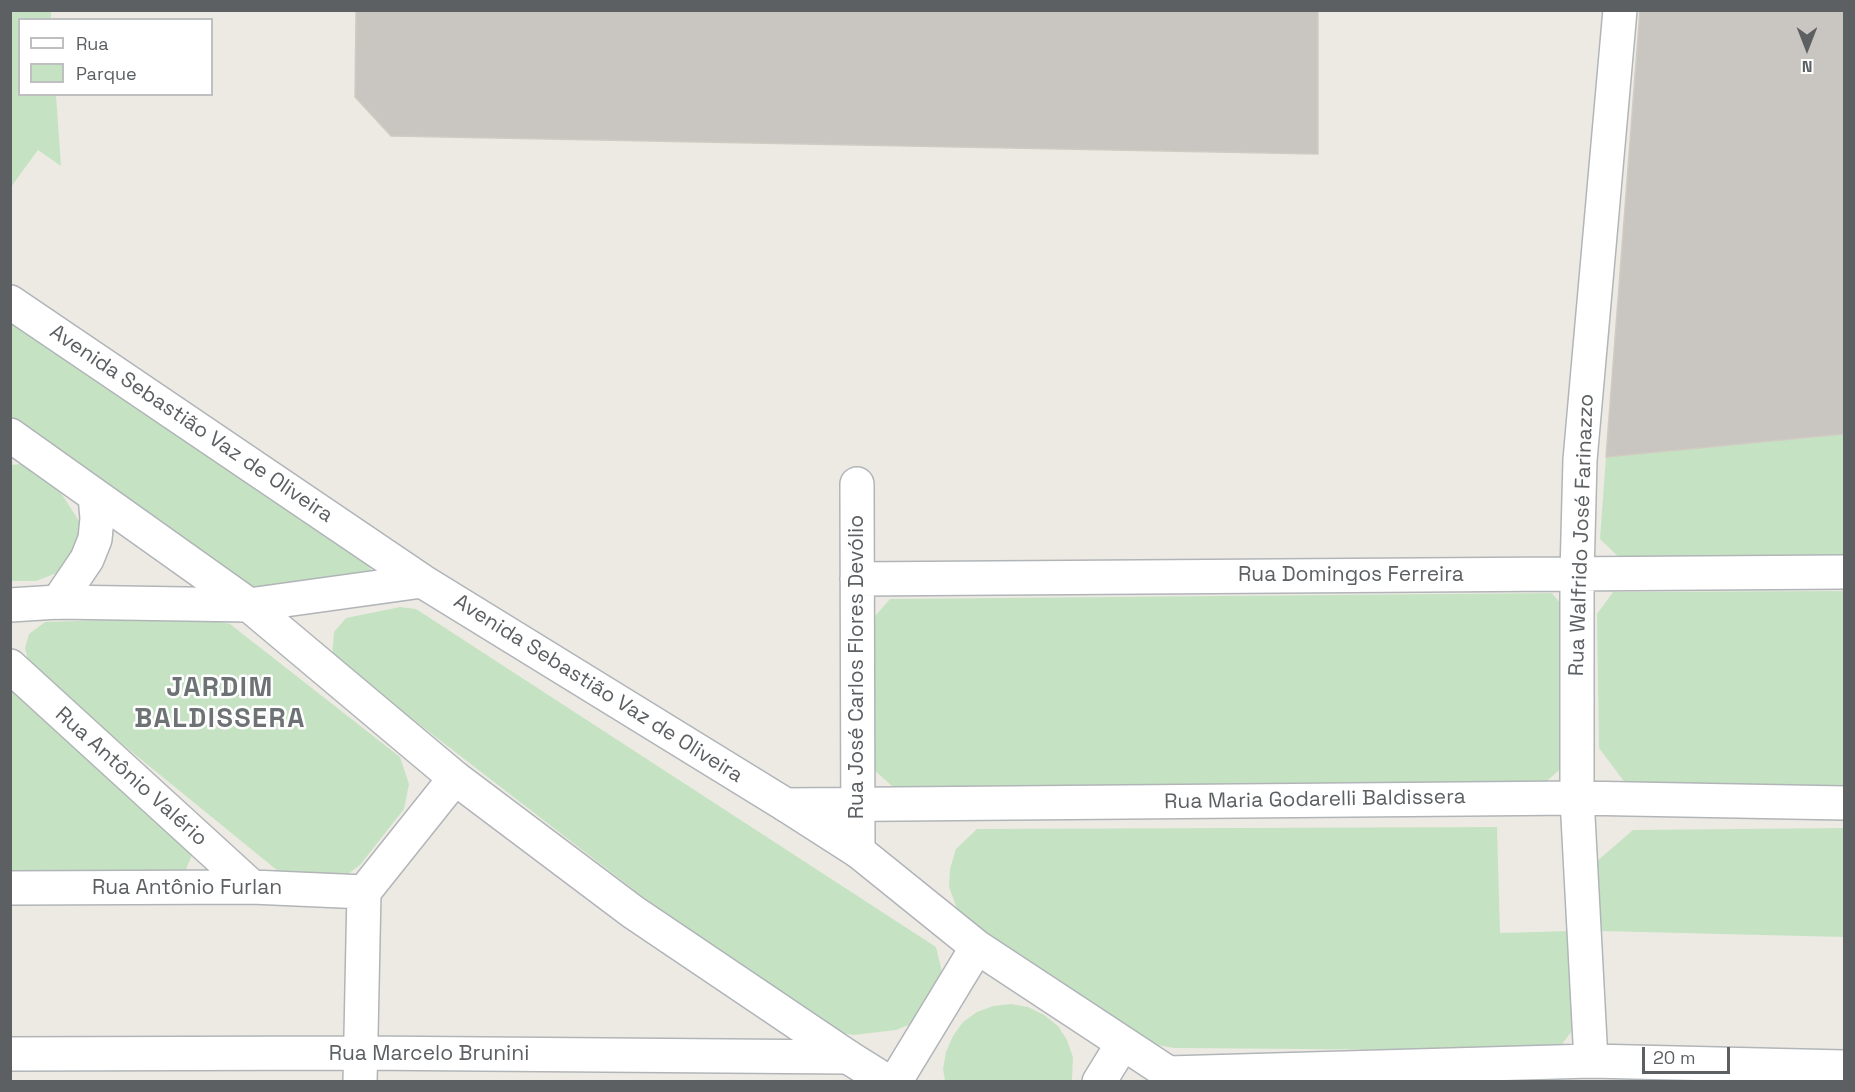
<!DOCTYPE html>
<meta charset="utf-8">
<style>
body{margin:0}
#map{position:relative;width:1855px;height:1092px;overflow:hidden;background:#edeae4;font-family:"Space Grotesk",sans-serif}
canvas{display:block}
.frame{position:absolute;inset:0;border:12px solid #5c6063;pointer-events:none}
.legend{position:absolute;left:18px;top:18px;width:195px;height:78px;box-sizing:border-box;background:#fff;border:2px solid #bebfc1;margin:0;padding:8px 10px;list-style:none;font-size:18px;color:#5c6063}
.legend li{display:flex;align-items:center;gap:12px;height:30px}
.legend b{width:30px;border:2px solid #bebfc1}
.north{position:absolute;left:1777px;top:18px;width:60px;height:60px;-webkit-text-stroke:4px #fff;paint-order:stroke;rotate:180deg;font-size:16px;font-weight:700;line-height:24px;text-align:center;color:#5c6063}
.north::after{content:'';display:block;margin:auto;width:21px;height:27px;background:#5c6063;clip-path:polygon(50% 0,100% 100%,50% 72%,0 100%)}
.scale{position:absolute;left:1642px;top:1047px;width:88px;height:27px;box-sizing:border-box;border:3px solid #5c6063;border-top:0;padding-left:8px;font-size:18px;line-height:21px;white-space:nowrap;color:#5c6063;-webkit-text-stroke:4px #fff;paint-order:stroke}
</style>
<div id="map">
<canvas width="1855" height="1092"></canvas>
<div class="frame"></div>
<ul class="legend">
<li><b style="height:8px;background:#fff"></b>Rua</li>
<li><b style="height:16px;background:#c5e3c3"></b>Parque</li>
</ul>
<div class="north">N</div>
<div class="scale">20 m</div>
</div>
<script>
const ctx = document.querySelector('canvas').getContext('2d');
ctx.lineJoin = 'round';
function paint(path, color) { ctx.fillStyle = color; ctx.fill(path, 'evenodd'); }
const shape = rows => new Path2D(rows.map(r => 'M' + r).join(''));
function trace(path, color, width, dash) { ctx.strokeStyle = color; ctx.lineWidth = width; ctx.lineCap = dash ? 'butt' : 'round'; ctx.setLineDash(dash || []); ctx.stroke(path); }
function drawText(font, color, halo, rows, align = 'center') {
  ctx.font = font + ' "Space Grotesk",sans-serif'; ctx.lineWidth = 5; ctx.setLineDash([]); ctx.textBaseline = 'middle'; ctx.strokeStyle = halo; ctx.fillStyle = color; for (const [text, x, y, turn = 0] of rows) {
    ctx.save(); ctx.translate(x, y); ctx.rotate((+turn || 0) * Math.PI / 180); ctx.textAlign = isNaN(turn) ? turn : align; if (halo) ctx.strokeText(text, 0, 0); ctx.fillText(text, 0, 0); ctx.restore();
  }
}
paint(shape([
 [11,10,51,11,51,19,20,20,20,94,56,95,61,166,38,150,11,187],
 [11,320,370,562,371,574,257,589,235,583,11,421],
 [1844,434,1844,562,1627,565,1600,539,1606,457],
 [21,464,61,493,79,521,78,542,69,562,57,573,36,581,11,581,10,465],
 [1844,591,1844,789,1629,788,1599,748,1597,614,1613,592],
 [1552,593,1568,613,1564,766,1541,786,900,793,874,770,869,623,890,599],
 [400,607,416,609,936,947,943,976,921,1020,896,1030,853,1035,822,1029,647,900,332,657,334,632,346,618],
 [196,617,230,624,400,757,409,784,404,809,360,865,340,880,298,879,278,871,30,669,25,648,29,634,45,622],
 [10,690,192,855,184,874,11,875],
 [1497,827,1500,933,1571,931,1574,1028,1557,1051,1174,1048,1152,1044,1000,947,959,914,949,887,950,869,956,849,977,829],
 [1844,828,1844,937,1600,931,1597,861,1633,830],
 [1011,1004,1028,1007,1044,1015,1058,1026,1067,1040,1073,1057,1072,1081,945,1081,943,1069,946,1052,953,1036,963,1022,977,1012,993,1006]
]), '#c5e3c3');
const building = shape([
 [356,10,1318,10,1318,154,391,136,355,97,356,10],
 [1640,10,1844,10,1844,434,1606,457,1640,10]
]);
paint(building, '#c9c5c0');
trace(building, '#d1ccc3', 1.5);
const street = shape([
 [857,484,858,851],
 [857,579,1844,572],
 [10,605,58,602,249,605],
 [10,666,252,887],
 [786,805,1577,798,1844,803],
 [10,888,252,887,364,892],
 [10,1054,360,1053,848,1057],
 [1591,1061,1577,798,1577,574,1580,460,1620,10],
 [1169,1073,1591,1061,1844,1067],
 [360,1082,364,892,455,778]
]);
const secondary = shape([
 [10,302,422,581,786,805,858,851,977,947,1182,1082],
 [10,435,249,605,455,778,633,912,848,1057,888,1082],
 [58,602,87,559,95,539,97,518,95,496],
 [249,605,422,581],
 [895,1082,977,947],
 [1099,1082,1123,1043]
]);
trace(street, '#b1b5b8', 36);
trace(secondary, '#b0b4b8', 36);
trace(street, '#fff', 33);
trace(secondary, '#fff', 33);
drawText('21px', '#5c6063', '#fff', [
 ["Avenida Sebastião Vaz de Oliveira",191,424,34],
 ["Rua Walfrido José Farinazzo",1582,535,-88],
 ["Rua Domingos Ferreira",1351,575],
 ["Rua José Carlos Flores Devólio",857,667,-90],
 ["Avenida Sebastião Vaz de Oliveira",598,689,32],
 ["Rua Antônio Valério",131,777,42],
 ["Rua Maria Godarelli Baldissera",1315,800,-1],
 ["Rua Antônio Furlan",187,888],
 ["Rua Marcelo Brunini",429,1054]
]);
ctx.letterSpacing = '1.5px';
drawText('bold 27px', '#6d7275', '#fff', [
 ["JARDIM",220,689],
 ["BALDISSERA",220,720]
]);
ctx.letterSpacing = '0px';
</script>
